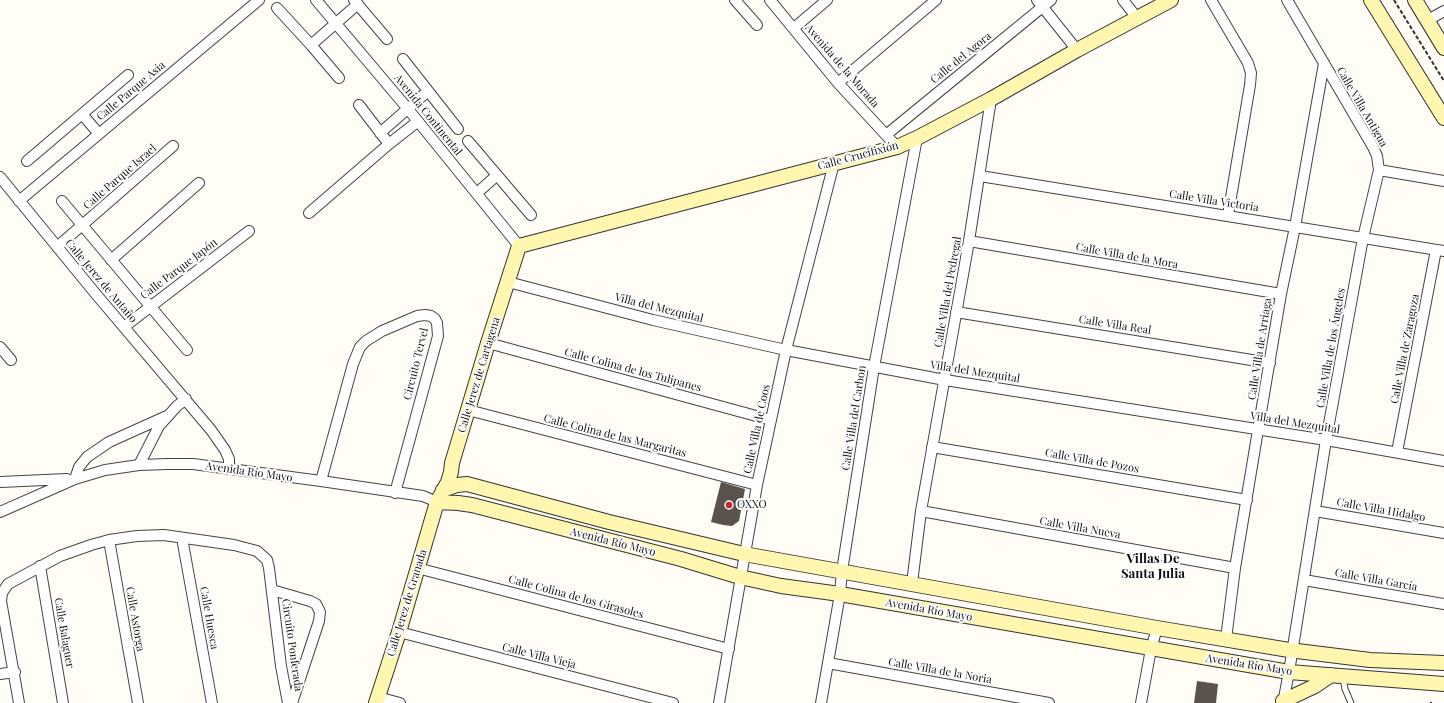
<!DOCTYPE html>
<meta charset="utf-8">
<style>
body{margin:0}
canvas{display:block;background:#fffdf5}
</style>
<canvas width="1444" height="703"></canvas>
<script>
const ctx = document.querySelector('canvas').getContext('2d');
ctx.lineJoin = 'round';
function paint(path, color) { ctx.fillStyle = color; ctx.fill(path, 'evenodd'); }
const shape = rows => new Path2D(rows.map(r => 'M' + r).join(''));
function trace(path, color, width, dash) { ctx.strokeStyle = color; ctx.lineWidth = width; ctx.lineCap = dash ? 'butt' : 'round'; ctx.setLineDash(dash || []); ctx.stroke(path); }
function drawText(font, color, halo, rows, align = 'center') {
  ctx.font = font + ' "Playfair Display",serif'; ctx.lineWidth = 4; ctx.setLineDash([]); ctx.textBaseline = 'middle'; ctx.strokeStyle = halo; ctx.fillStyle = color; for (const [text, x, y, turn = 0] of rows) {
    ctx.save(); ctx.translate(x, y); ctx.rotate((+turn || 0) * Math.PI / 180); ctx.textAlign = isNaN(turn) ? turn : align; if (halo) ctx.strokeText(text, 0, 0); ctx.fillText(text, 0, 0); ctx.restore();
  }
}
paint(shape([
 [721,482,745,489,739,521,732,526,723,525,711,522],
 [1197,681,1218,684,1216,703,1194,703]
]), '#5a524d');
const lane = shape([
 [1343,678,1345,689,1351,703]
]);
const street = shape([
 [316,0,408,109,519,246],
 [354,0,387,39],
 [735,0,757,25],
 [770,0,838,83,897,147],
 [1037,0,1077,50],
 [1123,0,1137,18],
 [1211,0,1248,63,1251,73,1250,85,1228,215],
 [277,8,311,45,339,78],
 [1428,20,1444,11],
 [794,28,827,0],
 [311,45,358,4],
 [403,59,458,129],
 [838,83,936,0],
 [359,105,389,144],
 [82,114,99,134],
 [380,133,428,91],
 [886,135,1051,0],
 [468,141,531,215],
 [27,161,128,75],
 [1379,170,1444,181],
 [980,176,1444,251],
 [0,177,95,293,211,430,225,450,229,459,229,469],
 [477,193,496,176],
 [19,201,259,0],
 [62,201,187,350],
 [309,213,389,144,417,122],
 [969,241,1281,294],
 [57,247,173,146],
 [111,260,199,183],
 [508,282,653,320,786,350,945,380,1326,440,1444,461],
 [956,312,1270,363],
 [124,327,249,231],
 [488,343,771,420],
 [0,347,11,360],
 [468,410,757,485],
 [932,447,1247,500],
 [1397,452,1436,250],
 [139,465,159,426,177,406,186,399],
 [75,479,79,467,87,457,109,442,169,415],
 [321,481,353,364,360,347,366,341,382,331,417,316,425,315,431,316,435,319,437,323,438,336,395,493],
 [0,482,67,479],
 [921,511,1235,568],
 [1315,511,1444,533],
 [0,512,75,479,105,470,139,465,167,464,193,464,321,481,423,496,437,502],
 [182,538,212,703],
 [109,540,138,703],
 [40,566,63,703],
 [417,568,729,649],
 [1304,580,1444,604],
 [912,583,921,511,969,241,991,99],
 [272,590,310,601,316,604,320,612,319,621,292,703],
 [399,632,673,703],
 [1226,639,1235,568,1258,430,1281,294,1295,227,1324,63],
 [828,663,1049,703],
 [0,674,15,672],
 [377,697,400,703],
 [19,703,1,601,2,593,8,584,60,556,91,545,109,540,137,536,164,535,234,545,257,551,267,560,269,568,281,666,288,703],
 [719,703,757,485,786,350,834,163],
 [821,703,840,594,842,571,874,367,917,138],
 [1141,703,1151,649,1157,628],
 [1283,703,1289,672,1326,440,1363,238,1379,170,1377,156,1373,147,1287,0]
]);
const secondary = shape([
 [1371,0,1444,118],
 [1415,0,1444,48],
 [443,490,457,485,467,484,609,522,744,554,1157,628,1289,650,1370,660,1444,663],
 [437,502,458,503,472,505,681,559,740,577,781,586,840,594,1289,672,1444,684],
 [1283,701,1315,686,1331,675],
 [376,703,399,632,437,502,448,482,451,472,452,463,488,343,519,246,897,147,917,138,991,99,1077,50,1171,0]
]);
trace(lane, '#444', 7);
trace(street, '#444', 12);
trace(secondary, '#333', 16);
trace(shape([
 [1394,0,1444,81],
 [1431,702,1431,703]
]), '#333', 2, [4, 2]);
trace(lane, '#fff', 5);
trace(street, '#fff', 10);
trace(secondary, '#fff6b0', 14);
for (const [x, y, r, color] of [
 [729,505,4,"#c4262e"]
]) { const dot = new Path2D(); dot.arc(x, y, r, 0, 2 * Math.PI); ctx.fillStyle = color; ctx.fill(dot); trace(dot, '#fff', 1.5); }
drawText('11px', '#111', '#fff', [
 ["Calle del Agora",961,58,-39],
 ["Avenida de la Morada",842,66,49],
 ["Calle Parque Asia",131,91,-40],
 ["Calle Villa Antigua",1362,107,60],
 ["Avenida Continental",428,115,51],
 ["Calle Crucifixión",858,156,-15],
 ["Calle Parque Israel",120,177,-41],
 ["Calle Villa Victoria",1214,201,9],
 ["Calle Villa de la Mora",1127,256,10],
 ["Calle Parque Japón",179,269,-37],
 ["Calle Jerez de Antaño",101,281,50],
 ["Calle Villa del Pedregal",948,292,-80],
 ["Villa del Mezquital",659,308,14],
 ["Calle Villa Real",1115,325,9],
 ["Calle Villa de los Ángeles",1331,348,-80],
 ["Calle Villa de Arriaga",1260,349,-81],
 ["Calle Villa de Zaragoza",1405,349,-79],
 ["Circuito Tervel",416,364,-76],
 ["Calle Colina de los Tulipanes",633,370,15],
 ["Villa del Mezquital",975,372,9],
 ["Calle Jerez de Cartagena",479,375,-73],
 ["Calle Villa del Carbon",854,418,-81],
 ["Villa del Mezquital",1295,423,9],
 ["Calle Villa de Coos",757,429,-78],
 ["Calle Colina de las Margaritas",615,436,14],
 ["Calle Villa de Pozos",1092,461,10],
 ["Avenida Río Mayo",249,472,8],
 ["Calle Villa Hidalgo",1381,510,10],
 ["Calle Villa Nueva",1080,528,10],
 ["Avenida Río Mayo",613,542,14],
 ["Calle Villa García",1376,580,10],
 ["Calle Colina de los Girasoles",576,597,15],
 ["Calle Jerez de Granada",407,603,-73],
 ["Avenida Río Mayo",929,610,10],
 ["Calle Huesca",209,618,80],
 ["Calle Astorga",135,619,80],
 ["Calle Balaguer",64,633,80],
 ["Circuito Ponferada",292,645,82],
 ["Calle Villa Vieja",539,656,14],
 ["Avenida Río Mayo",1249,665,9],
 ["Calle Villa de la Noria",940,671,10]
]);
drawText('11px', '#111', '#fff', [
 ["OXXO",737,505]
], 'left');
drawText('bold 13px', '#111', '#fff', [
 ["Villas De",1153,559],
 ["Santa Julia",1153,574]
]);
</script>
